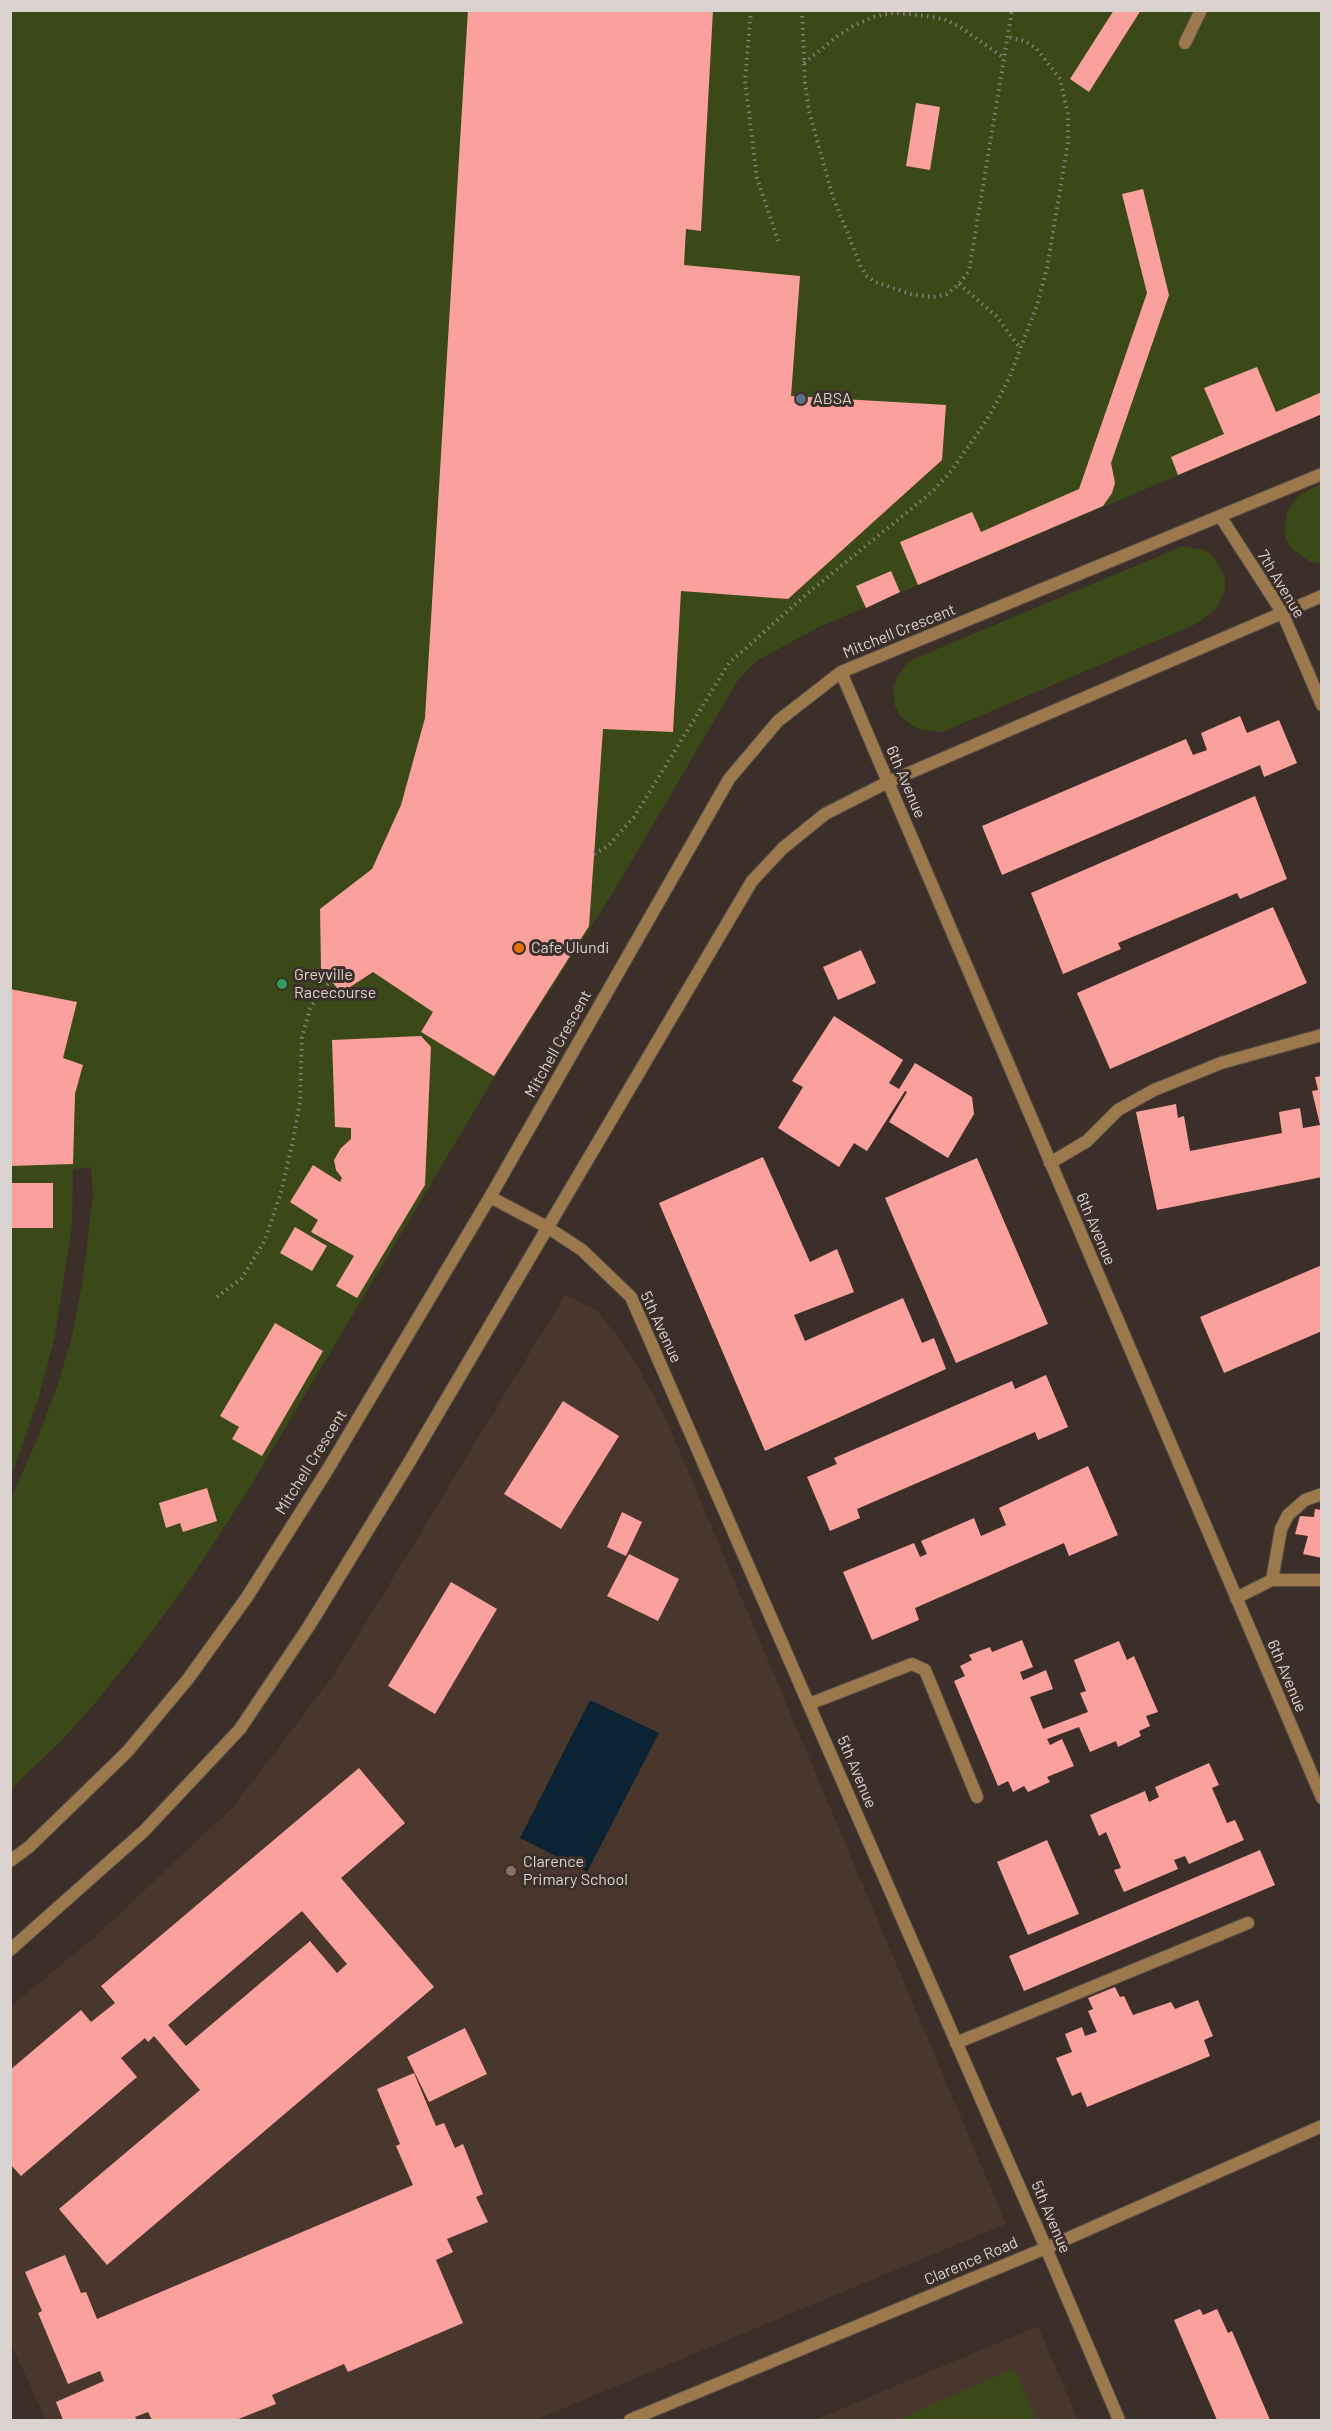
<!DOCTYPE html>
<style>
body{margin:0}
#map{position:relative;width:1332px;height:2431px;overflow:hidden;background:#3c2f2a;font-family:Barlow,sans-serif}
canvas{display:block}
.frame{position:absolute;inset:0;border:12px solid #dbd3cf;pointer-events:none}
</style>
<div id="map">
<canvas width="1332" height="2431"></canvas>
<div class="frame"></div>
</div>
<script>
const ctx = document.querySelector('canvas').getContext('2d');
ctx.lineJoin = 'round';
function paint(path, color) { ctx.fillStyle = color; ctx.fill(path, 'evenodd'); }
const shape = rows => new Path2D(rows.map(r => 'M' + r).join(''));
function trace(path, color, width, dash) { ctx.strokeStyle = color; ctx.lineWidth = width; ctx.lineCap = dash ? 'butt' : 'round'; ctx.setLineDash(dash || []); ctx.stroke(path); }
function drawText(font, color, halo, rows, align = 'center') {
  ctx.font = font + ' Barlow,sans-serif'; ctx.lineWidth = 6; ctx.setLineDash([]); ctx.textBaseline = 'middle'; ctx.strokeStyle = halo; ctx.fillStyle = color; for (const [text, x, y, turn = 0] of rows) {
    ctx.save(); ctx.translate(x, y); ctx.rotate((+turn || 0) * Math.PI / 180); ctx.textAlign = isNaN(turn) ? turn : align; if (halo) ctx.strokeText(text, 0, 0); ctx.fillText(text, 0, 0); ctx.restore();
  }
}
paint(shape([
 [565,1295,599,1312,632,1356,666,1419,1006,2224,535,2420,46,2420,11,2343,10,2007,96,1936,234,1806,336,1672],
 [1038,2326,1078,2420,815,2420]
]), '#49362d');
paint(shape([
 [11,11,1321,11,1321,415,821,626,756,661,738,680,614,891,494,1078,245,1495,195,1572,141,1646,96,1702,64,1738,11,1789,11,1498,38,1437,56,1390,71,1341,82,1285,93,1194,91,1167,73,1169,72,1226,55,1336,39,1396,11,1478],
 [1321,484,1322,564,1321,564,1309,561,1292,549,1286,539,1284,529,1288,510,1299,495],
 [1183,546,1204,550,1214,557,1225,578,1225,590,1216,609,1196,624,942,732,918,729,901,717,895,706,893,688,897,678,907,663,916,658],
 [1014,2368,1037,2420,897,2420]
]), '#3b4919');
paint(shape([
 [590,1700,659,1733,587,1872,520,1838]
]), '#0b2333');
paint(shape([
 [468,10,713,10,701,231,686,229,684,265,800,276,791,396,946,405,942,460,788,599,681,591,673,732,603,729,589,926,494,1076,421,1032,433,1012,373,972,341,993,321,968,320,909,372,869,401,805,425,718],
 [1114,10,1141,10,1089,92,1070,79],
 [916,103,940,107,930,170,906,166],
 [1143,189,1169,295,1111,463,1115,483,1112,493,1103,506,918,585,900,542,972,512,981,532,1079,489,1147,293,1122,194],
 [1257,367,1276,412,1322,392,1322,414,1178,475,1171,457,1224,434,1204,388],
 [891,571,900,592,866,608,856,586],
 [1240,716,1247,733,1279,720,1297,763,1264,777,1260,765,1002,875,982,826,1186,739,1193,755,1207,750,1201,733],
 [1255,796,1287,879,1240,899,1237,893,1118,943,1121,949,1063,974,1031,893],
 [1273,907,1307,983,1110,1069,1077,993],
 [861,950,876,983,838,1000,823,967],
 [10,989,77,1002,63,1058,83,1065,75,1094,73,1164,10,1166],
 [834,1016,903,1060,889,1083,899,1089,915,1063,972,1097,974,1114,948,1158,889,1122,907,1092,905,1091,867,1151,854,1143,839,1167,778,1128,803,1087,792,1081],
 [421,1036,431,1047,425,1185,357,1298,336,1286,354,1256,311,1232,318,1220,290,1202,313,1165,340,1182,342,1178,336,1170,334,1160,341,1148,351,1139,351,1128,335,1127,332,1040],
 [1322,1076,1322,1177,1157,1210,1136,1112,1176,1104,1178,1118,1184,1116,1190,1151,1282,1133,1279,1112,1300,1108,1303,1128,1320,1125,1312,1091,1318,1090,1315,1077],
 [763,1157,810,1262,837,1249,854,1292,794,1315,805,1341,903,1298,922,1343,934,1338,946,1369,765,1451,659,1203],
 [977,1158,1048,1324,956,1363,885,1198],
 [10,1183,53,1183,53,1228,10,1228],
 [295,1227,327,1246,312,1271,280,1253],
 [1322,1265,1322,1331,1224,1373,1200,1317],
 [275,1323,323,1351,262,1456,232,1439,239,1427,220,1416],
 [1046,1375,1068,1427,1038,1440,1035,1432,857,1509,860,1518,830,1531,807,1477,837,1464,834,1458,1012,1381,1015,1389],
 [563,1401,619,1436,561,1529,504,1494],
 [1088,1466,1118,1535,1069,1556,1064,1543,915,1608,919,1620,872,1640,843,1572,914,1543,920,1557,927,1554,921,1541,974,1518,981,1536,1006,1525,999,1508],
 [207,1488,217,1521,183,1532,180,1523,166,1528,159,1503],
 [1315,1509,1322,1510,1322,1558,1303,1554,1308,1536,1295,1534,1300,1516,1314,1517],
 [622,1512,642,1522,626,1556,607,1547],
 [629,1554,679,1579,658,1621,607,1596],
 [451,1582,497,1609,435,1714,388,1686],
 [1022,1640,1033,1667,1020,1672,1023,1680,1046,1670,1053,1689,1030,1697,1043,1729,1088,1712,1080,1693,1086,1691,1074,1660,1119,1641,1127,1660,1134,1656,1158,1712,1146,1716,1150,1726,1139,1731,1141,1736,1118,1747,1116,1741,1090,1752,1079,1727,1047,1739,1050,1745,1062,1739,1074,1766,1047,1777,1050,1782,1028,1792,1024,1786,1013,1792,1008,1781,998,1786,954,1681,965,1676,960,1666,972,1660,969,1655,990,1647,992,1652],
 [1209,1763,1219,1785,1212,1788,1227,1823,1235,1820,1244,1840,1189,1864,1185,1856,1174,1860,1178,1869,1124,1892,1114,1870,1121,1868,1106,1832,1099,1836,1090,1815,1145,1791,1149,1802,1159,1797,1155,1787],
 [359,1768,405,1823,341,1878,434,1987,107,2265,59,2209,200,2090,154,2036,148,2042,145,2038,121,2058,137,2077,21,2176,10,2164,10,2070,81,2010,91,2022,115,2003,101,1986],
 [302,1911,347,1964,337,1973,310,1941,186,2046,168,2025],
 [1047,1840,1079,1914,1028,1935,997,1862],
 [1260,1850,1275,1885,1024,1991,1009,1956],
 [1115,1987,1120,1997,1124,1996,1133,2015,1171,2002,1175,2009,1198,2000,1213,2036,1204,2040,1210,2056,1087,2107,1081,2092,1072,2096,1056,2058,1072,2052,1065,2034,1082,2027,1085,2036,1097,2032,1088,2011,1093,2009,1088,1998],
 [465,2028,487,2074,429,2102,407,2057],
 [414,2073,436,2126,444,2123,455,2148,463,2144,483,2194,476,2197,488,2222,447,2239,453,2252,436,2260,463,2323,348,2372,344,2364,272,2395,276,2404,236,2420,152,2420,148,2412,135,2417,137,2420,63,2420,56,2402,104,2381,100,2371,68,2384,38,2313,42,2311,25,2272,65,2255,81,2293,86,2292,97,2319,413,2185,396,2146,400,2144,377,2089],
 [1200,2309,1203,2315,1217,2309,1228,2333,1232,2331,1270,2420,1217,2420,1174,2320]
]), '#fba19d');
const service = shape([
 [1185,43,1201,10],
 [1050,1163,1087,1141,1118,1110,1154,1090,1221,1063,1322,1035],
 [1272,1580,1281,1529,1288,1515,1305,1500,1322,1494],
 [1236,1598,1272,1580,1322,1580],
 [809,1704,912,1664,925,1670,977,1797],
 [956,2043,1248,1923]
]);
const minor = shape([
 [1220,516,1282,612,1322,705],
 [841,672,1322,1798],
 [490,1197,547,1227,582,1250,631,1297,1046,2248,1119,2420],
 [10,1861,29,1847,127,1752,188,1679,247,1597,328,1469,490,1197,729,779,778,721,841,672,1322,474],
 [10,1950,144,1831,240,1729,309,1626,407,1466,752,881,783,848,825,814,888,782,1322,596],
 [630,2420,1046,2248,1322,2126]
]);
trace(service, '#594d48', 14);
trace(minor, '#594d48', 14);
trace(shape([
 [751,10,745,81,757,178,779,243],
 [802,10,805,83,809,111,832,194,861,267,867,276,875,282,911,294,934,297,947,294,959,284,969,271,1012,10],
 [804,63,839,35,853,26,873,17,891,13,912,14,944,19,960,27,1004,58],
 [959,284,996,316,1020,348],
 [594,854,608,846,634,817,729,663,807,594,933,491,952,470,986,421,999,398,1010,376,1037,305,1047,268,1068,142,1068,114,1060,79,1036,48,1025,41,1008,37],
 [217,1297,242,1278,265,1240,281,1192,293,1141,300,1102,302,1037,310,1009,321,992,332,980]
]), '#887d78', 4, [1.5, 4.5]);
trace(service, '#9c794c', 12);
trace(minor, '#9c794c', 12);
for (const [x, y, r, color] of [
 [801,399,6,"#5c6f8a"],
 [519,948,6,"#e8710a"],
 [282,984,6,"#2e9e5b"],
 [511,1871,6,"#8d6e63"]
]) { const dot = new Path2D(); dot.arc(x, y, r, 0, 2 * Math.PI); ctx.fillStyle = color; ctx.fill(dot); trace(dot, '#3c2f2a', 2); }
drawText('16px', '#dbd3cf', '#3c2f2a', [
 ["ABSA",813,399],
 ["Cafe Ulundi",531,948],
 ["Greyville",294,975],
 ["Racecourse",294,993],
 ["Clarence",523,1862],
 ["Primary School",523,1880]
], 'left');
drawText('16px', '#dbd3cf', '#3c2f2a', [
 ["7th Avenue",1281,584,59],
 ["Mitchell Crescent",899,631,-22],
 ["6th Avenue",906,782,67],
 ["Mitchell Crescent",558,1044,-61],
 ["6th Avenue",1096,1229,67],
 ["5th Avenue",661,1327,65],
 ["Mitchell Crescent",311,1462,-58],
 ["6th Avenue",1287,1676,67],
 ["5th Avenue",857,1772,67],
 ["5th Avenue",1051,2217,67],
 ["Clarence Road",971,2261,-23]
]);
</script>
